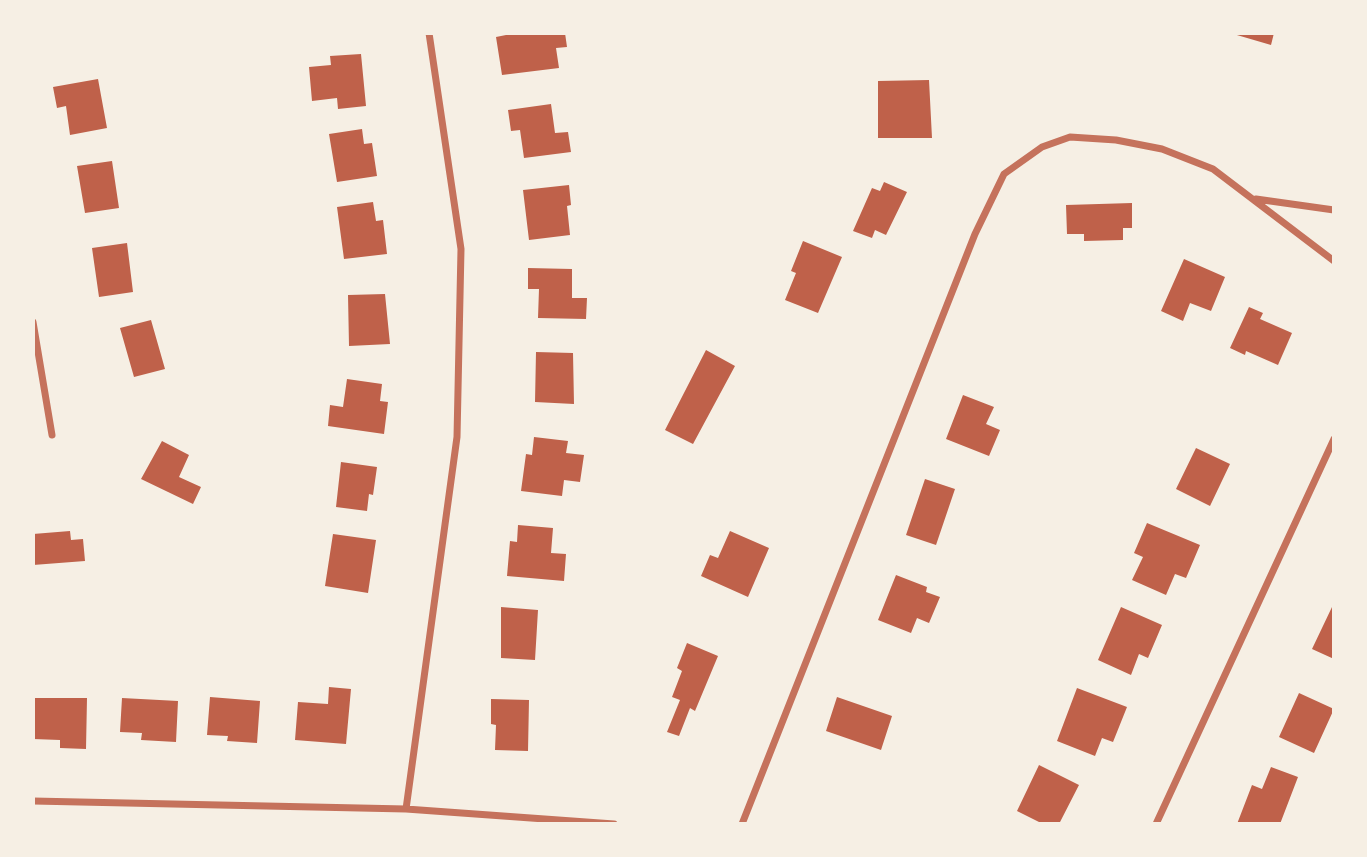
<!DOCTYPE html>
<style>
body{margin:0}
#map{position:relative;width:1367px;height:857px;overflow:hidden;background:#f6efe4;font-family:Arial,sans-serif}
canvas{display:block}
.frame{position:absolute;inset:0;border:35px solid #f6efe4;pointer-events:none}
</style>
<div id="map">
<canvas width="1367" height="857"></canvas>
<div class="frame"></div>
</div>
<script>
const ctx = document.querySelector('canvas').getContext('2d');
ctx.lineJoin = 'round';
function paint(path, color) { ctx.fillStyle = color; ctx.fill(path, 'evenodd'); }
const shape = rows => new Path2D(rows.map(r => 'M' + r).join(''));
function trace(path, color, width, dash) { ctx.strokeStyle = color; ctx.lineWidth = width; ctx.lineCap = dash ? 'butt' : 'round'; ctx.setLineDash(dash || []); ctx.stroke(path); }
paint(shape([
 [516,33,565,33,567,47,556,48,559,68,502,75,496,37],
 [1230,33,1274,33,1271,45],
 [361,54,366,106,338,109,337,98,312,101,309,67,331,65,330,56],
 [98,79,107,128,70,135,66,106,57,108,53,87],
 [929,80,932,138,878,138,878,81],
 [551,104,555,133,568,132,571,152,524,158,520,130,511,131,508,110],
 [362,129,364,144,372,143,377,176,337,182,329,134],
 [112,161,119,208,85,213,77,166],
 [884,182,907,192,886,235,875,230,872,238,853,231,872,188,880,191],
 [569,185,571,205,567,206,570,235,529,240,523,190],
 [373,202,376,221,383,220,387,254,344,259,337,207],
 [1132,203,1132,228,1123,228,1123,240,1084,241,1084,234,1067,234,1066,205],
 [803,241,842,257,818,313,785,300,796,273,791,271],
 [127,243,133,292,99,297,92,248],
 [1184,259,1225,277,1211,311,1190,303,1183,321,1161,311],
 [528,268,572,269,572,298,587,298,586,319,538,318,539,289,528,289],
 [385,294,390,344,349,346,348,295],
 [1249,307,1263,313,1260,319,1292,333,1278,365,1246,351,1245,355,1230,348],
 [151,320,165,369,134,377,120,328],
 [706,350,735,366,693,444,665,430],
 [536,352,573,353,574,404,535,402],
 [347,379,382,384,380,401,388,402,384,434,328,426,330,405,343,407],
 [963,395,994,407,986,424,1000,430,989,456,946,439],
 [534,437,568,441,566,453,584,455,580,482,564,480,562,496,521,491,526,454,532,455],
 [162,441,189,455,179,477,201,487,193,504,141,479],
 [1196,448,1230,464,1210,506,1176,489],
 [341,462,377,467,373,495,369,494,367,511,336,507],
 [925,479,955,489,936,545,906,535],
 [1147,523,1200,545,1186,578,1175,574,1166,595,1132,580,1143,557,1134,553],
 [518,525,553,528,551,553,566,554,564,581,507,576,510,541,517,542],
 [70,531,71,540,83,539,85,561,33,565,33,534],
 [730,531,769,548,748,597,701,576,710,555,718,558],
 [333,534,376,540,368,593,325,586],
 [896,575,927,587,926,592,940,597,929,623,917,618,911,633,878,620],
 [501,607,538,610,535,660,501,658],
 [1121,607,1162,625,1148,658,1139,654,1131,675,1098,660],
 [1332,607,1334,608,1334,659,1312,649],
 [687,643,718,656,695,711,690,708,679,736,667,732,680,700,672,697,682,671,677,668],
 [329,687,351,689,346,744,295,740,298,702,328,704],
 [1077,688,1127,707,1113,742,1102,738,1095,756,1057,741],
 [1299,693,1334,709,1314,753,1279,737],
 [210,697,260,701,257,743,227,741,228,736,207,735],
 [837,697,892,716,881,750,826,731],
 [33,698,87,698,86,749,60,748,60,740,33,739],
 [122,698,178,701,176,742,141,740,142,733,120,732],
 [491,699,529,700,528,751,495,750,496,725,491,724],
 [1039,765,1079,785,1059,824,1043,824,1017,811],
 [1271,767,1298,777,1280,824,1237,824,1252,785,1262,789]
]), '#bf614a');
trace(shape([
 [1256,199,1334,210],
 [33,322,52,435],
 [33,801,406,809,614,824],
 [406,809,457,437,461,249,429,33],
 [742,824,975,234,1004,174,1042,147,1070,137,1116,140,1162,149,1213,169,1334,261],
 [1156,824,1334,439]
]), '#c5725c', 7);
</script>
